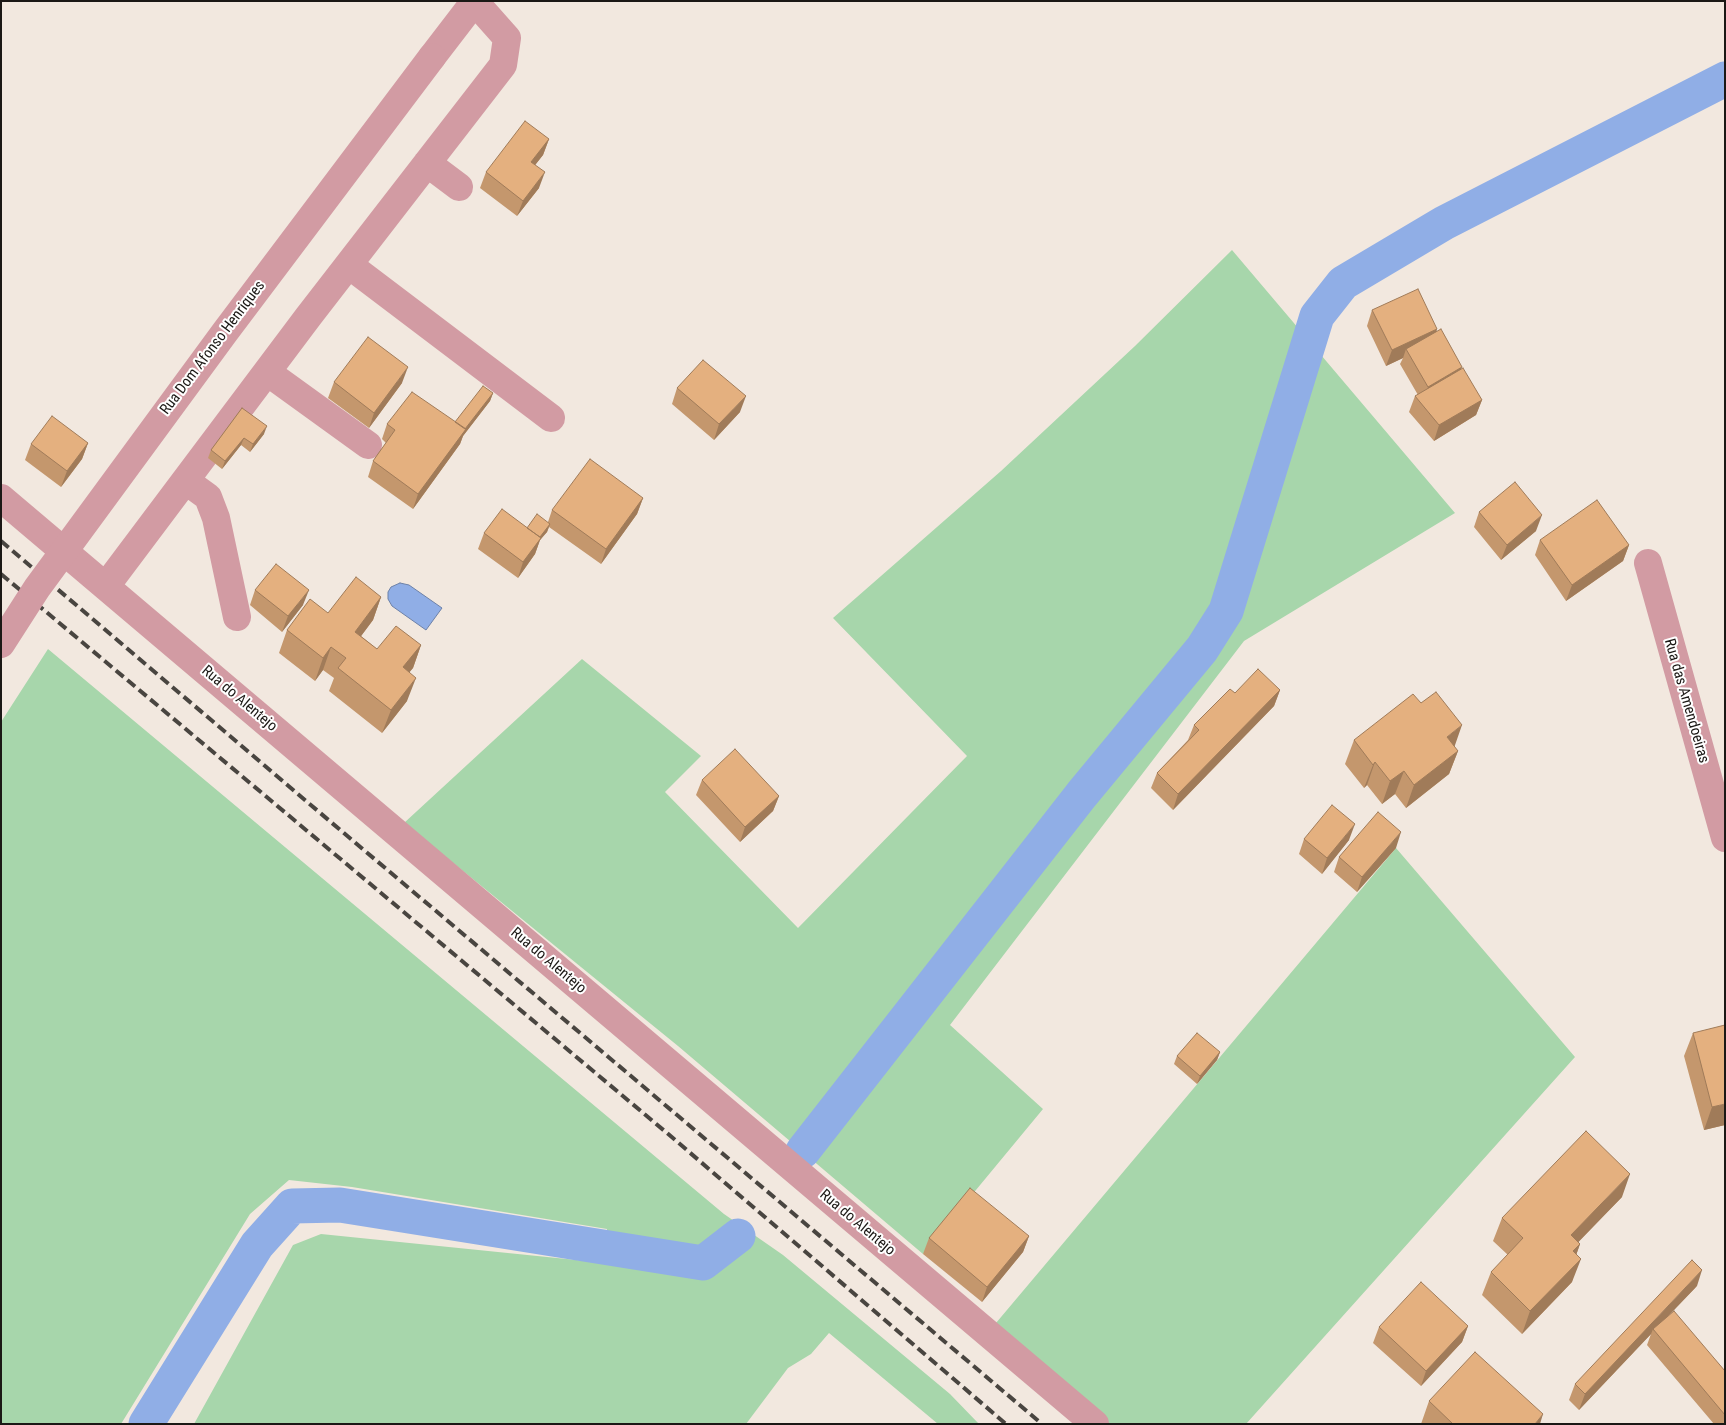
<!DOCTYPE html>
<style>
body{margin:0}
#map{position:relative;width:1726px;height:1425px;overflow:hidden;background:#f2e8df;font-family:"Roboto Condensed",sans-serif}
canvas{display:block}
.frame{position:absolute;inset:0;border:2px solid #1b1815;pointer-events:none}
</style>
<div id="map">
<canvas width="1726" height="1425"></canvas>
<div class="frame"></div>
</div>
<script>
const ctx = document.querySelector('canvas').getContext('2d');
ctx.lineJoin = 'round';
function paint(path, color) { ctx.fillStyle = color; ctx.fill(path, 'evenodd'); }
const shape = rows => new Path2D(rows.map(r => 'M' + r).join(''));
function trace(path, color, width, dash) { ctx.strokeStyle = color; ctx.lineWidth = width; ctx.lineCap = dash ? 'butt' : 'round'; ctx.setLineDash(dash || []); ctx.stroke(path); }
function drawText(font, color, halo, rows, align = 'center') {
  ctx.font = font + ' "Roboto Condensed",sans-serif'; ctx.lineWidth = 4; ctx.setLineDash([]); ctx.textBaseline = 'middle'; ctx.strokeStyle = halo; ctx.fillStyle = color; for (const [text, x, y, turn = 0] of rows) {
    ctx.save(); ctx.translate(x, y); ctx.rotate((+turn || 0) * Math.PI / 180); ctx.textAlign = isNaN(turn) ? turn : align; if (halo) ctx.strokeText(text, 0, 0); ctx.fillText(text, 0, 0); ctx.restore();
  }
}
paint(shape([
 [1232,250,1455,513,1244,641,950,1025,1043,1109,923,1254,678,1046,404,823,582,659,701,756,665,792,798,928,967,756,833,618,1001,471,1135,346],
 [48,649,724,1214,783,1255,950,1394,979,1424,938,1424,829,1333,811,1354,788,1368,746,1424,194,1424,293,1245,321,1234,606,1263,607,1229,352,1187,289,1180,250,1214,121,1424,1,1424,1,722],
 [1396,848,1575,1057,1246,1424,1109,1424,996,1323]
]), '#a7d6ab');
const water = shape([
 [400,583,409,585,442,608,426,630,392,606,388,599,388,592,391,587,400,583]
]);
paint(water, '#90aee6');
trace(water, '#6d81a7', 1);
trace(shape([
 [803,1151,1082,794,1202,649,1226,611,1317,316,1343,283,1444,223,1725,79],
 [146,1424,257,1245,292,1206,340,1205,703,1263,738,1236]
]), '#90aee6', 35);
trace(shape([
 [432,57,475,1],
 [427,163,459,187],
 [349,265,551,418],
 [267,372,368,445],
 [186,481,208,497,216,518,237,617],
 [1,498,1095,1424],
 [1648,563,1725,838],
 [106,586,308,317,503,65,507,38,475,2]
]), '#d29ba3', 28);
trace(shape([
 [1,541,332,823,1042,1424],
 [1,574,667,1133,1006,1424]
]), '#494540', 4, [10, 5]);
trace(shape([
 [1,644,37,588,225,332,432,57]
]), '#d29ba3', 28);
paint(shape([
 [549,139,543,155,535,165,539,188,517,216,480,188,486,172],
 [1372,310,1437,329,1436,332,1482,400,1476,415,1434,441,1409,412,1415,396,1418,395,1400,364,1403,358,1386,366,1367,326],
 [334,382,402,383,369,428,328,398],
 [677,388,740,412,714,440,672,404],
 [493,393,490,401,463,436,460,444,413,509,368,477,373,461,386,443,382,439,387,424,455,422],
 [242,408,264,434,250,452,241,445,222,469,208,458,211,450],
 [88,443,82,459,61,487,25,460,31,444],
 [643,498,637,514,601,564,549,527,547,532,540,540,535,554,518,578,478,549,484,533,527,528,548,522,552,510],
 [1479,512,1536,531,1501,560,1474,527],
 [1540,540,1629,545,1623,561,1566,601,1535,555],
 [255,590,303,605,282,632,250,605],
 [381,597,373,620,361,636,377,649,421,645,413,668,409,672,407,701,382,733,329,691,334,678,323,670,315,681,279,653,287,630,328,613],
 [1280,690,1274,706,1173,810,1151,788,1157,773,1188,740,1194,725,1235,693],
 [1354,740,1454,747,1458,751,1449,774,1406,808,1395,794,1382,804,1367,785,1364,788,1345,764],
 [702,780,779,796,773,811,740,842,696,795],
 [1304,839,1349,840,1322,874,1299,854],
 [1396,848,1357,892,1334,872,1339,857],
 [1693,1033,1725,1125,1704,1130,1684,1056],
 [1220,1052,1217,1060,1197,1084,1174,1064,1177,1056],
 [1622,1197,1578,1242,1580,1244,1576,1255,1572,1282,1522,1334,1482,1295,1491,1272,1508,1255,1493,1241,1502,1218],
 [1029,1236,1023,1252,982,1302,923,1254,929,1238],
 [1697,1286,1667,1317,1725,1371,1725,1424,1714,1424,1647,1345,1651,1334,1579,1410,1569,1400,1575,1384],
 [1468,1326,1462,1342,1421,1386,1373,1343,1379,1327],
 [1429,1401,1540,1424,1421,1424]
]), '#c4976d');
paint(shape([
 [549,139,543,155,525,178,531,162],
 [545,172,539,188,517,216,523,201],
 [1437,329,1432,345,1406,349,1403,358,1386,366,1392,350],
 [408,367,402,383,369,428,374,413],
 [1462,367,1456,383,1422,402,1428,387],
 [493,393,490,401,463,436,460,444,413,509,418,494,463,432],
 [746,396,740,412,714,440,719,424],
 [1482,400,1476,415,1434,441,1439,425],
 [267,426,264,434,250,452,253,444],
 [244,438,241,445,222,469,225,461],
 [88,443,82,459,61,487,67,471],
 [643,498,637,514,601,564,606,549],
 [1542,515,1536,531,1501,560,1507,545],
 [550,524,547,532,540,540,535,554,518,578,523,562,539,538],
 [1629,545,1623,561,1566,601,1572,585],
 [309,590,303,605,282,632,288,616],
 [381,597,373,620,347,655,355,632],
 [421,645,413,668,395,690,403,667],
 [331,647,323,670,315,681,323,658],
 [416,678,407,701,382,733,391,710],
 [1280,690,1274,706,1173,810,1178,794],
 [1462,725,1454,748,1447,737],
 [1458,751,1449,774,1406,808,1414,785],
 [1375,762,1367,785,1364,788,1373,765],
 [1404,771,1395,794,1382,804,1390,781],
 [779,796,773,811,740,842,745,827],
 [1355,824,1349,840,1322,874,1327,858],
 [1401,832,1396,848,1357,892,1362,877],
 [1220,1052,1217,1060,1197,1084,1200,1076],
 [1725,1104,1725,1125,1704,1130,1712,1107],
 [1630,1174,1622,1197,1563,1258,1571,1235],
 [1029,1236,1023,1252,982,1302,987,1287],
 [1580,1244,1572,1267,1573,1251],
 [1581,1259,1572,1282,1522,1334,1530,1311],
 [1702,1270,1697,1286,1654,1331,1653,1329,1651,1334,1579,1410,1585,1394],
 [1468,1326,1462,1342,1421,1386,1426,1371],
 [1543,1414,1540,1424,1535,1424]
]), '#a07b59');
const building = shape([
 [525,121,549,139,531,162,545,172,523,201,486,172,525,121],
 [1418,289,1437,329,1392,350,1372,310,1418,289],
 [1441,329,1462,367,1428,387,1406,349,1441,329],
 [368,337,408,367,374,413,334,382,368,337],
 [703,360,746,396,719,424,677,388,703,360],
 [1463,368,1482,400,1439,425,1415,396,1463,368],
 [483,386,493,393,465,429,455,422,483,386],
 [412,392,466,429,418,494,373,461,395,430,387,424,412,392],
 [242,408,267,426,253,444,244,438,225,461,211,450,242,408],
 [52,416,88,443,67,471,31,444,52,416],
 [590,459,643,498,606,549,552,510,590,459],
 [1515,482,1542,515,1507,545,1479,512,1515,482],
 [1597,500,1629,545,1572,585,1540,540,1597,500],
 [502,509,541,538,523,562,484,533,502,509],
 [537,514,550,524,540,537,527,528,537,514],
 [276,564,309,590,288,616,255,590,276,564],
 [356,577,381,597,355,632,377,649,396,626,421,645,403,667,416,678,391,710,338,668,346,658,331,647,323,658,287,630,310,599,328,613,356,577],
 [1258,669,1280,690,1178,794,1157,773,1199,730,1194,725,1230,689,1235,693,1258,669],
 [1436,692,1462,725,1447,737,1458,751,1414,785,1404,771,1390,781,1375,762,1373,765,1354,740,1413,694,1421,703,1436,692],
 [735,749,779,796,745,827,702,780,735,749],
 [1332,805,1355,824,1327,858,1304,839,1332,805],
 [1378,812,1401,832,1362,877,1339,857,1378,812],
 [1725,1025,1725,1104,1712,1107,1693,1033,1725,1025],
 [1197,1033,1220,1052,1200,1076,1177,1056,1197,1033],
 [1586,1131,1630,1174,1571,1235,1580,1244,1573,1251,1581,1259,1530,1311,1491,1272,1523,1238,1502,1218,1586,1131],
 [970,1188,1029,1236,987,1287,929,1238,970,1188],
 [1692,1260,1702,1270,1585,1394,1575,1384,1692,1260],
 [1421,1282,1468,1326,1426,1371,1379,1327,1421,1282],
 [1674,1311,1725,1371,1725,1415,1653,1329,1674,1311],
 [1475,1352,1543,1414,1535,1424,1453,1424,1429,1401,1475,1352]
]);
paint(building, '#e4b07f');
trace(building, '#a07b59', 1);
drawText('15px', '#1b1815', '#fff', [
 ["Rua Dom Afonso Henriques",213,348,-53],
 ["Rua do Alentejo",239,699,40],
 ["Rua das Amendoeiras",1686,701,74],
 ["Rua do Alentejo",548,961,40],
 ["Rua do Alentejo",857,1223,40]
]);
</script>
